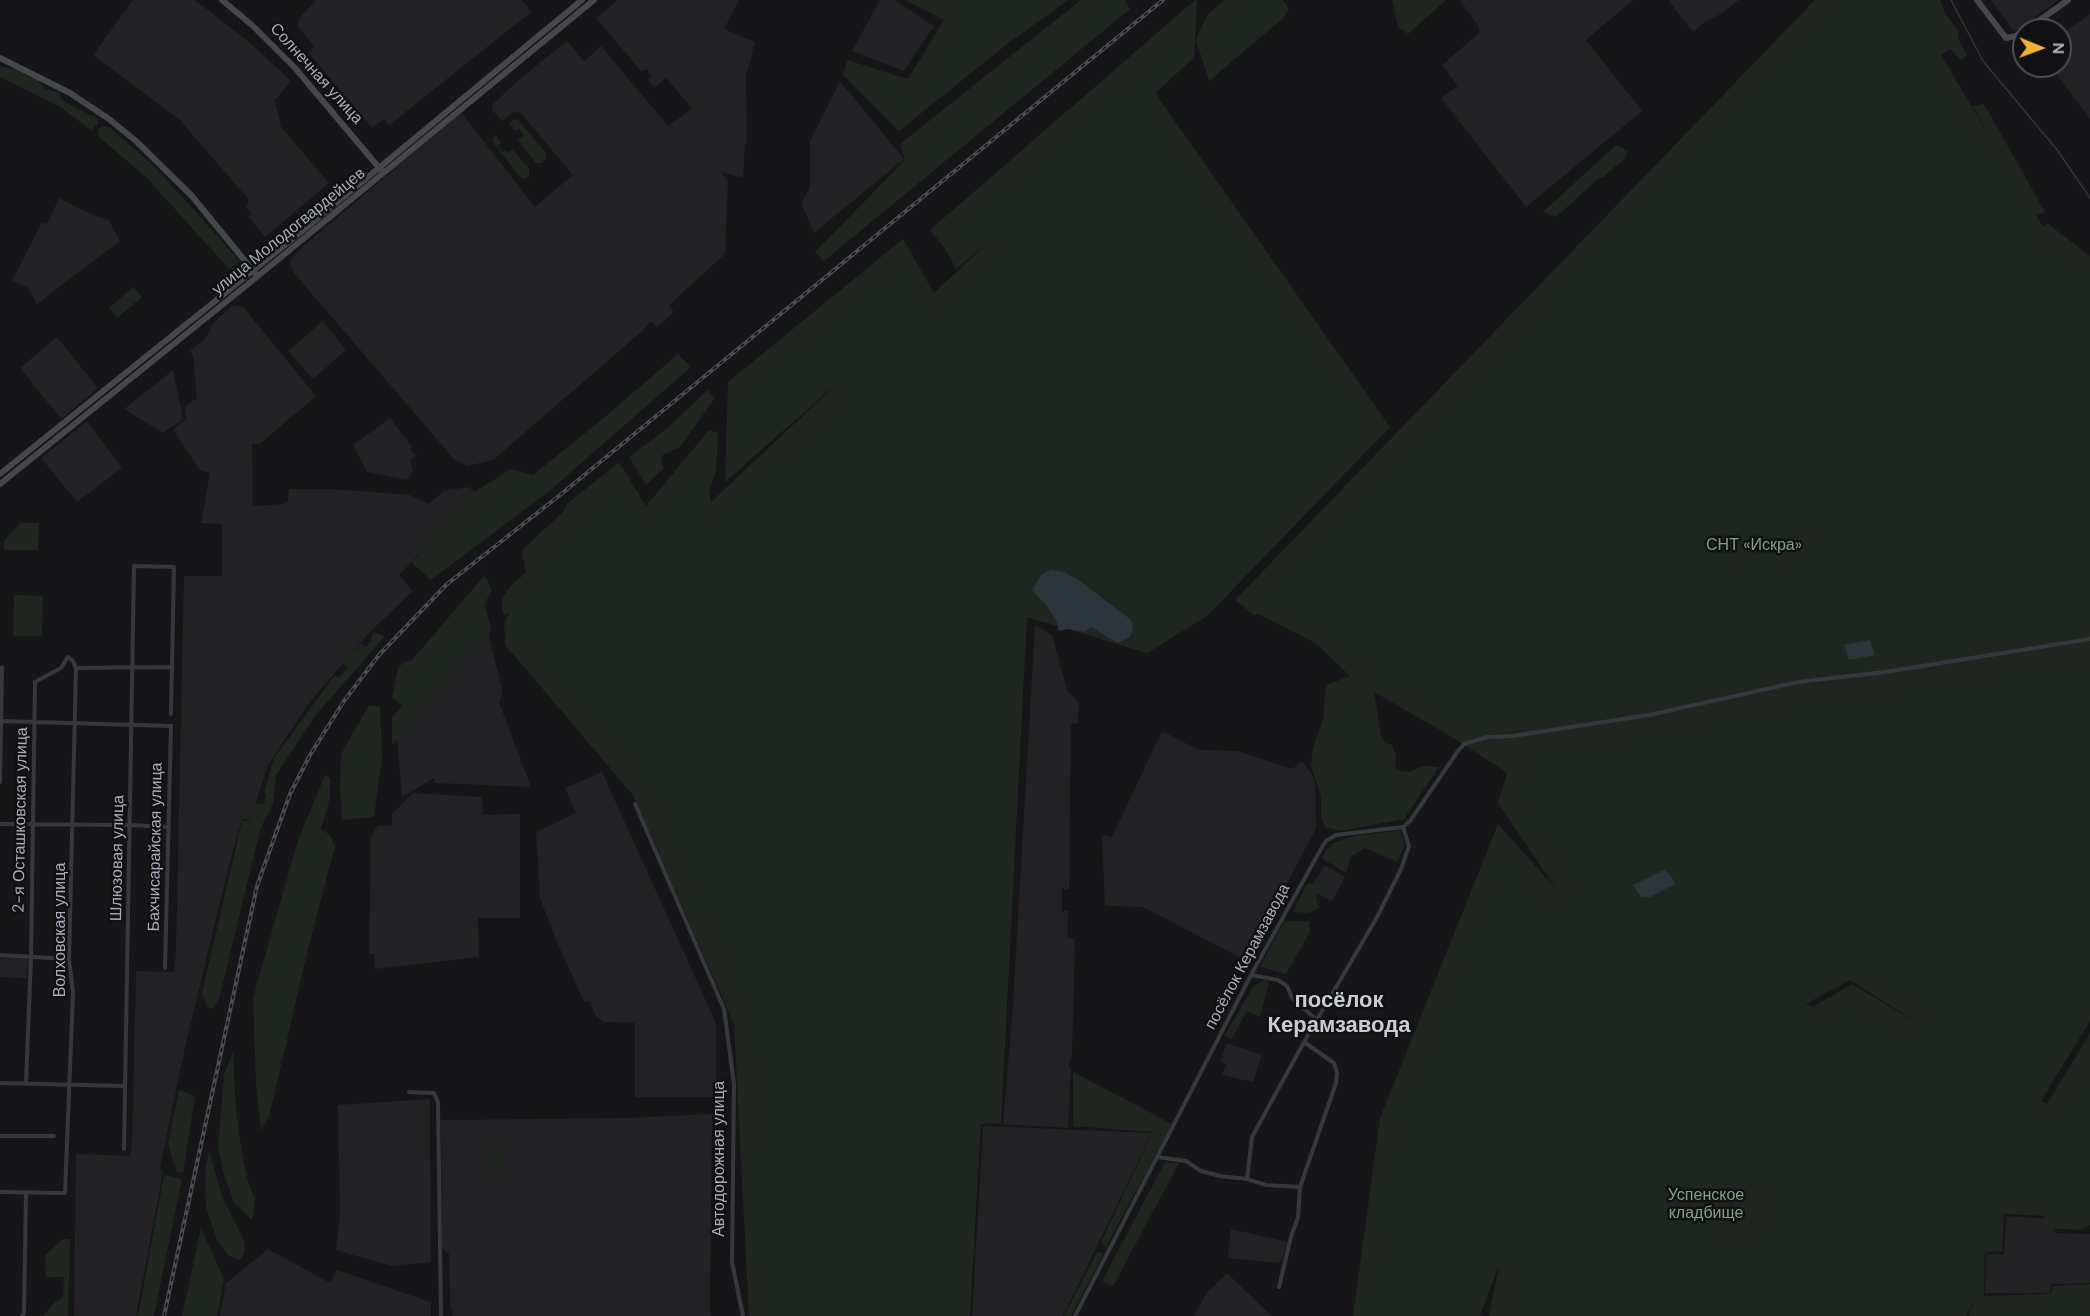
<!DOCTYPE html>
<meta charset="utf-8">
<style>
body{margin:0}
#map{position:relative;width:2090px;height:1316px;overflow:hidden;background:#161618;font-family:"DM Sans",sans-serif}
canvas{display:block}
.north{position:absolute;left:2012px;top:18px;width:60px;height:60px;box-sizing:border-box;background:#111113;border:2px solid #4d4f55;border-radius:50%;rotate:91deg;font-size:16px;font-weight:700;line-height:24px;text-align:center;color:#a8adb8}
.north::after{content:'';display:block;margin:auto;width:21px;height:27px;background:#f2b134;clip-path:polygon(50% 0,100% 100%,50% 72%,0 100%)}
</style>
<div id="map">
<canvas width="2090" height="1316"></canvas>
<div class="north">N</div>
</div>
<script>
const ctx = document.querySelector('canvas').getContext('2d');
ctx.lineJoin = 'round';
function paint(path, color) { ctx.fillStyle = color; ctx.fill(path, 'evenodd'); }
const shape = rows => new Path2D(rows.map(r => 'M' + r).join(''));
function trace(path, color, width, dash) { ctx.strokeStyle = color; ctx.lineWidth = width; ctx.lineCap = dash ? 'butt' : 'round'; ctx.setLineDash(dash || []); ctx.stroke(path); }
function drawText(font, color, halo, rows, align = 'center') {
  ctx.font = font + ' "DM Sans",sans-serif'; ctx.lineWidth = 5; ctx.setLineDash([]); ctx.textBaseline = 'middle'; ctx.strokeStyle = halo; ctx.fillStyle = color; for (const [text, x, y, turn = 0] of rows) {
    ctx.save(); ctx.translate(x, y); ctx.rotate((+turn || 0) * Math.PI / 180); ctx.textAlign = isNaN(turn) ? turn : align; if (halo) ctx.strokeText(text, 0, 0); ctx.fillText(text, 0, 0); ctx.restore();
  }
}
paint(shape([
 [133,0,195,0,250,43,291,81,275,100,281,127,329,183,265,237,248,216,251,214,246,207,249,200,180,120,93,55],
 [316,0,522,0,531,12,389,125,384,119,372,128,308,52,315,47,298,27,298,23,301,16],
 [618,0,739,0,724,29,755,42,746,76,747,143,745,143,743,178,721,172,728,181,725,254,669,305,674,312,657,327,651,321,640,333,493,460,467,466,454,459,294,273,290,265,292,258,298,251,461,112,535,207,573,175,520,112,514,112,502,121,493,111,492,105,514,84,567,41,584,61,601,46,668,126,689,111,691,107,666,78,654,88,648,80,652,76,647,69,641,71,596,18],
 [880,0,894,0,934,26,904,71,852,51],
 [1460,0,1633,0,1586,40,1642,111,1526,207,1441,98,1458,86,1442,65,1479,33,1479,27],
 [1668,0,1739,0,1719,15,1706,21,1693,32],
 [1991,0,2059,0,2014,32],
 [2090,14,2090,119,2050,66,2060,66,2060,36],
 [840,81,904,159,814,233,801,203,810,188,810,141],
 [59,198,82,210,109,221,120,241,37,304,28,288,12,281,42,222,47,224],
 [234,305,244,308,316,396,260,444,252,444,253,506,283,504,288,502,289,489,331,489,410,495,428,504,444,491,468,487,478,494,399,575,413,591,370,632,309,703,268,765,250,820,242,819,229,865,185,1047,160,1167,163,1173,136,1316,74,1316,76,1154,130,1156,132,1144,136,971,174,972,176,950,184,576,222,576,222,524,201,523,210,473,200,470,173,430,186,419,185,406,197,398,193,356,190,351,205,339,214,322],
 [323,321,346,350,313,379,288,351],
 [57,337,98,388,61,419,20,368],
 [173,370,183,419,163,433,124,409],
 [390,418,412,447,410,450,417,455,410,461,413,470,407,480,367,472,353,445],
 [87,421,122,468,77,502,41,458],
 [1035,625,1052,635,1067,690,1079,703,1078,723,1071,724,1069,889,1062,889,1062,911,1068,911,1067,938,1075,939,1072,1056,1068,1065,1071,1070,1068,1128,1003,1124,1013,1004],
 [487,628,503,692,499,702,531,787,435,783,434,778,402,797,396,725],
 [1162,731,1199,750,1238,751,1292,769,1302,761,1315,779,1316,828,1247,961,1143,907,1105,906,1102,835,1112,837],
 [602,772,716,1023,716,1097,635,1097,635,1023,604,1022,596,1016,589,1001,585,1002,582,997,557,942,540,898,536,832,576,813,565,788],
 [413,793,482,797,483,815,520,814,520,918,478,918,479,957,375,969,374,954,369,954,371,836,378,826,392,825,392,814],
 [1325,865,1345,877,1332,901,1309,890],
 [0,957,28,959,27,978,0,977],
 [1227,1043,1262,1055,1253,1082,1222,1075,1227,1064,1220,1062],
 [430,1099,431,1262,391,1266,336,1250,340,1215,338,1105],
 [712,1114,710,1305,711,1316,451,1316,453,1313,450,1304,449,1254,442,1249,441,1120,628,1118],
 [983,1126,1152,1133,1063,1316,972,1316],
 [2006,1216,2056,1219,2055,1233,2090,1234,2090,1283,2051,1284,2050,1293,1985,1293,1986,1254,2004,1255],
 [1231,1229,1288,1242,1280,1263,1228,1258],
 [268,1249,330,1283,337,1270,431,1302,431,1316,220,1316,226,1283],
 [1227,1273,1272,1316,1194,1316,1206,1294]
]), '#222225');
paint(shape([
 [905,0,1068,0,1006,45,899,131,843,75,847,60,908,79,944,20],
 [1081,0,1125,0,1130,9,824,261,815,252,905,160,900,144],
 [1195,0,1197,0,1194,58,1155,93,1390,427,1207,616,1147,653,1027,617,1001,1123,981,1124,970,1316,749,1316,734,1024,633,795,506,646,504,624,509,613,504,616,502,609,503,597,511,585,526,573,522,550,563,512,567,504,619,462,646,506,709,430,718,433,716,471,709,493,711,502,842,379,725,482,728,382,903,239,934,293,987,243,956,269,946,250,930,230],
 [1225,0,1283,0,1289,10,1281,20,1209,81,1196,40,1207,15],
 [1392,0,1446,0,1408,34,1398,27],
 [1815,0,1940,0,1946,15,1959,31,1958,38,1967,56,1960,60,1950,49,1941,55,1993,142,1973,106,1984,104,2045,212,2036,215,2043,227,2047,223,2090,256,2090,1021,2041,1101,2047,1104,2090,1033,2090,1225,2080,1230,2045,1228,2044,1216,2004,1214,2002,1251,1985,1253,1984,1296,2051,1294,2053,1286,2090,1284,2090,1316,1968,1316,1975,1299,1966,1316,1489,1316,1499,1265,1480,1316,1353,1316,1380,1118,1498,824,1556,889,1498,803,1507,773,1452,737,1374,692,1381,735,1385,743,1392,745,1396,755,1395,768,1401,771,1409,772,1423,766,1439,767,1404,819,1341,831,1325,827,1321,815,1321,796,1311,766,1313,747,1323,720,1326,685,1350,676,1317,644,1258,614,1254,615,1235,600],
 [1850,980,1927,1029,1852,984,1813,1007,1806,1004],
 [0,66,17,70,38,80,41,85,46,89,59,93,62,100,98,119,98,124,91,130,60,107,0,77],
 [514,119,518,120,546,153,546,158,542,163,536,163,518,140,524,135,519,129,515,131,509,123],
 [102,126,109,127,154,166,240,261,229,269,146,177,99,137,98,131],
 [495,134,501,143,498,146,503,152,505,150,508,153,513,150,529,169,529,176,525,179,521,178,492,141],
 [1616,145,1628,151,1624,159,1603,177,1600,177,1556,217,1543,212],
 [133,287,142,297,117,318,109,308],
 [678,354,691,367,553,488,431,580,412,563,476,491,511,469,533,475,605,417],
 [707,390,715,398,680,447,661,456,663,469,646,485,629,457,671,425],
 [20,523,39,523,38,550,4,550,4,541],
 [485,575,492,590,484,605,492,630,458,662,392,745,392,717,402,706,392,697,398,668,404,662,412,660],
 [14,595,43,596,42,636,13,636],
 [373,632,385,636,316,715,276,775,273,804,261,827,219,999,213,1009,208,1008,202,993,242,821,249,821,255,804,264,804,266,795,264,793,274,758,334,676,340,677,347,668,342,663,361,644,366,647,371,640],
 [369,705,380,707,382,757,374,817,342,820,340,788,341,754],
 [325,775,330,778,330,798,321,829,330,835,335,846,309,945,269,1117,261,1131,256,1085,253,998,298,840],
 [1400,830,1405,845,1397,862,1365,848,1351,856,1346,873,1321,858,1333,843,1354,836],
 [1321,883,1316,898,1319,908,1308,913,1293,912,1307,884],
 [1284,921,1309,921,1310,932,1286,974,1260,967],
 [1264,980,1269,982,1260,1017,1247,1011,1231,1040,1225,1035,1253,987],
 [233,1051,236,1110,242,1153,248,1182,255,1198,252,1220,234,1203,223,1171,218,1146,224,1075],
 [1073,1072,1172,1124,1106,1247,1101,1242,1153,1132,1073,1126],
 [179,1090,195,1096,183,1173,176,1172,168,1143],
 [489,1146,500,1147,503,1149,503,1169,497,1171,492,1168,493,1160,489,1161,490,1167,485,1166,485,1155,487,1154],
 [209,1150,222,1196,245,1243,244,1254,240,1260,229,1256,217,1240,206,1207,205,1171],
 [1165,1162,1179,1163,1113,1286,1102,1281],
 [164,1175,182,1179,154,1316,138,1316],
 [201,1228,224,1279,217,1316,182,1316],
 [63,1239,70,1239,68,1316,43,1316,56,1301,63,1298,64,1277,46,1277,45,1255],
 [1097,1252,1104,1253,1071,1316,1064,1316]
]), '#1e261f');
paint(shape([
 [1051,570,1064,572,1080,581,1130,619,1133,627,1130,637,1118,643,1091,627,1085,632,1068,629,1059,631,1056,620,1046,605,1032,590,1042,574],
 [1870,640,1875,655,1849,660,1844,645],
 [1664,870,1670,874,1675,884,1650,897,1641,897,1633,885]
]), '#2c353c');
trace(shape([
 [1951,0,1983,61,2058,151,2090,198]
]), '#2c353c', 1.5);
trace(shape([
 [76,668,172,667],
 [1,721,171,726,165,968],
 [0,782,2,667],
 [635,804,724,1009,734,1084,732,1262,743,1316],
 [0,824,130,825,169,827],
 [0,955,69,959],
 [1251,975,1278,980,1287,986,1292,998,1318,1021],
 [0,1083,125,1086],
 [26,1083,31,958,35,682,61,668,68,657,73,661,76,668],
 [409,1092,434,1093,438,1102,441,1316],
 [0,1136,54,1136],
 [124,1149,134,566,174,567,171,714],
 [1157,1157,1186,1161,1201,1171,1220,1176,1247,1179,1266,1185,1300,1187],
 [1247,1179,1252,1137,1304,1042,1376,919,1401,869,1409,846,1403,827],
 [0,1192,65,1193,73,993,69,959,76,668],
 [1279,1287,1291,1237,1298,1217,1300,1187,1336,1083,1337,1073,1334,1063,1304,1042],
 [22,1316,24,1313,26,1192],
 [1075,1316,1251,975,1322,847,1326,841,1336,835,1403,827,1410,821,1458,751,1464,744,1487,737,1513,736,1649,715,1798,682,1885,672,2090,639]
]), '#37383d', 4);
trace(shape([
 [222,0,253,26,295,68,381,170],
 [1977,0,2006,38,2016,36,2024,31],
 [2026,30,2068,0],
 [0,58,70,93,109,119,136,141,191,195,255,273],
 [0,474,311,224,582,0],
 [0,484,258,276,594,0]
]), '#45474d', 6);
const rail = shape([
 [164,1316,257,886,290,794,310,755,344,701,379,655,446,585,560,495,1163,0]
]);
trace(rail, '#4a4c52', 4);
trace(rail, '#111113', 1.5, [4.5]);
drawText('16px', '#a8adb8', '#111113', [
 ["Солнечная улица",316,74,48],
 ["улица Молодогвардейцев",289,232,-39],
 ["2-я Осташковская улица",21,820,-89],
 ["Бахчисарайская улица",156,847,-89],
 ["Шлюзовая улица",118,858,-89],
 ["Волховская улица",61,930,-90],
 ["посёлок Керамзавода",1248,957,-62],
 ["Автодорожная улица",720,1159,-90]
]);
drawText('16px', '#7fa381', '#111113', [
 ["СНТ «Искра»",1754,546],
 ["Успенское",1706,1196],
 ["кладбище",1706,1214]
]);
drawText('bold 22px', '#c9ccd4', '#111113', [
 ["посёлок",1339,1001],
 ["Керамзавода",1339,1026]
]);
</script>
